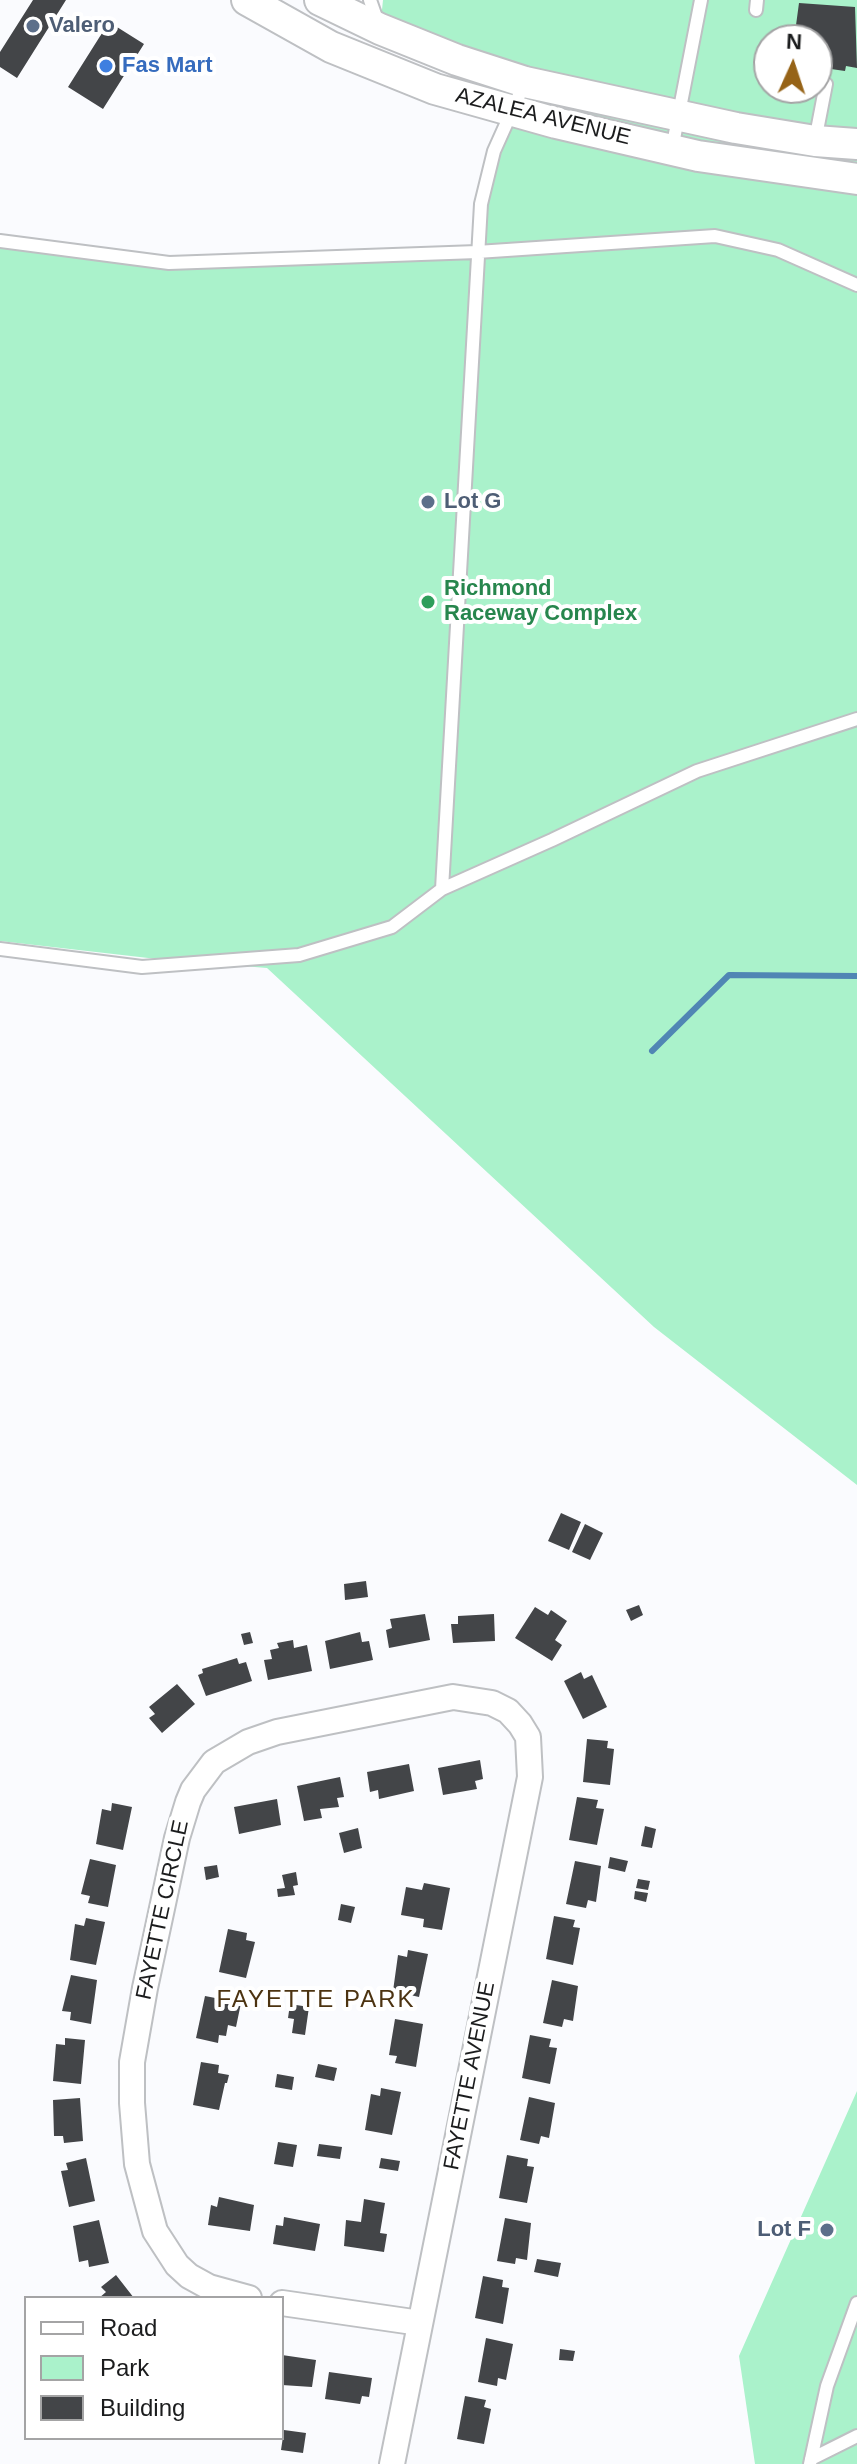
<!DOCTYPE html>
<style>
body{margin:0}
#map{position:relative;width:857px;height:2464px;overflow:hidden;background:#fafbfe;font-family:Helvetica,sans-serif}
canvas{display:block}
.legend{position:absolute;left:24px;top:2296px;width:260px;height:144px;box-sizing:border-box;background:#fff;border:2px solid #a4a4a5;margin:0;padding:10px 14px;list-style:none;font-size:24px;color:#1b1c1d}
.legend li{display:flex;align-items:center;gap:16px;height:40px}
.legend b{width:40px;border:2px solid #a4a4a5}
.north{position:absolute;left:753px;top:24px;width:80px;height:80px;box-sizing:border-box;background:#fff;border:2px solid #a4a4a5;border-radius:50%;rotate:3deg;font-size:22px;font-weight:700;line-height:32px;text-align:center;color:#1b1c1d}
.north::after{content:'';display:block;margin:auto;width:28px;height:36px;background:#966317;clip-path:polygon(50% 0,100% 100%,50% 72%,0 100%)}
</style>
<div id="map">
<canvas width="857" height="2464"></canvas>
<ul class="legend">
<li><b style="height:10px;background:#fff"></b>Road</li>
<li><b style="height:22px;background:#aaf2cb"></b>Park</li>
<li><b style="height:22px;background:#434548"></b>Building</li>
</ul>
<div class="north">N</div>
</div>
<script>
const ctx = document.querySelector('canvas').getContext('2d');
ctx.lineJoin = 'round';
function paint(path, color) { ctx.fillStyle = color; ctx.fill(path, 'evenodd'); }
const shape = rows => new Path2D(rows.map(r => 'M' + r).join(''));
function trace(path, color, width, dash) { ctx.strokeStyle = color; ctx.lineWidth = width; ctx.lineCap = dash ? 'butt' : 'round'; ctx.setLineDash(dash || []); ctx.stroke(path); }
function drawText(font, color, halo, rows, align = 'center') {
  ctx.font = font + ' Helvetica,sans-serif'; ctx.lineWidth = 8; ctx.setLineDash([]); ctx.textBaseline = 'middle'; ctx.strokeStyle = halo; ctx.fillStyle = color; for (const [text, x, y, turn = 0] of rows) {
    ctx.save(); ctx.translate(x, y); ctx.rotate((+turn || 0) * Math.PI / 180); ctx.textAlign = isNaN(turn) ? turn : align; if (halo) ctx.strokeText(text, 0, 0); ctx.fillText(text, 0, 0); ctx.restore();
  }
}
paint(shape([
 [383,0,857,0,857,1485,654,1327,267,968,157,959,0,941,0,236,169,263,477,252,481,204,525,82,380,29],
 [769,40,817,40,817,88,769,88],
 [857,2091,857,2464,755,2464,739,2356]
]), '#aaf2cb');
trace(shape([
 [652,1051,729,975,857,976]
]), '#5086b4', 6);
paint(shape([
 [33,0,66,0,17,78,0,67,0,52],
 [799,3,855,7,857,68,846,66,845,71,817,67,817,40,794,40],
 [109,22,144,44,103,109,68,87],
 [561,1513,581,1522,569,1550,548,1541],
 [585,1524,603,1533,590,1560,572,1552],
 [366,1581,368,1597,345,1600,344,1584],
 [639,1605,643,1615,631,1621,626,1610],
 [535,1607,548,1615,551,1610,567,1621,555,1640,562,1645,552,1661,515,1638],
 [425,1614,430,1640,389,1648,386,1630,392,1628,390,1619],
 [494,1614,495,1641,453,1643,451,1624,458,1624,458,1616],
 [250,1632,253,1643,244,1645,241,1634],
 [360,1632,362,1642,369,1641,373,1660,330,1669,325,1641],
 [293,1640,294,1648,307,1645,312,1671,268,1680,264,1660,272,1659,270,1650,279,1648,277,1643],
 [237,1658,239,1664,246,1662,252,1681,206,1696,198,1675,203,1673,202,1669],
 [581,1672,584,1679,592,1675,607,1707,583,1719,564,1681],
 [177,1684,195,1704,162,1733,149,1718,155,1714,149,1707],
 [587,1739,608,1741,607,1748,614,1749,610,1785,583,1782],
 [480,1760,483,1779,475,1781,477,1789,443,1795,438,1768],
 [409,1764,414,1791,379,1799,378,1790,370,1792,367,1772],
 [340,1777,344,1797,337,1798,339,1807,320,1809,322,1818,304,1821,297,1786],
 [577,1797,598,1800,596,1808,604,1809,597,1845,569,1840],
 [277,1799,281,1825,239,1834,234,1807],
 [112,1803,132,1807,123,1850,96,1844,102,1809,111,1811],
 [645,1826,656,1829,652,1848,641,1846],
 [358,1828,362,1848,344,1853,339,1833],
 [610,1857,628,1861,625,1872,608,1868],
 [90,1859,116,1865,108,1907,88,1903,90,1896,81,1894],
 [575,1861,601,1866,596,1902,588,1900,586,1908,566,1904],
 [217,1865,219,1877,206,1880,204,1867],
 [296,1872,298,1885,293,1886,295,1895,278,1897,277,1889,285,1888,282,1875],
 [638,1879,650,1881,648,1890,636,1888],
 [424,1883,450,1888,442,1930,423,1927,424,1919,401,1915,406,1887,422,1890],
 [635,1891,648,1893,646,1902,634,1899],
 [341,1904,355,1907,351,1923,338,1920],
 [554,1916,575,1920,573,1927,580,1928,573,1965,546,1959],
 [86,1918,105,1922,96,1965,70,1960,75,1924,84,1926],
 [228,1929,247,1933,246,1940,255,1942,246,1978,219,1972],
 [408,1950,428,1954,419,1997,393,1991,398,1955,407,1957],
 [71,1975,97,1980,91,2024,70,2020,71,2012,62,2011],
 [552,1980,578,1986,573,2021,564,2019,562,2027,543,2023],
 [205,1996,241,2003,236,2027,228,2025,226,2036,219,2035,218,2043,196,2038],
 [290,2004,309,2007,305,2035,292,2033,294,2019,288,2018],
 [395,2019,423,2024,416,2067,395,2063,397,2056,389,2055],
 [530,2035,551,2039,549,2047,557,2048,550,2084,522,2078],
 [65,2038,85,2040,81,2084,53,2081,56,2044,65,2045],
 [201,2062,219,2065,218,2073,229,2075,227,2083,225,2083,219,2110,193,2105],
 [318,2064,337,2068,334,2081,315,2077],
 [277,2074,294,2077,292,2090,275,2087],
 [381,2088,401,2092,392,2135,365,2130,371,2094,380,2096],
 [529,2097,555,2103,549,2138,541,2136,539,2144,520,2140],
 [80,2098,83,2141,64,2143,63,2136,54,2136,53,2100],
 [278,2142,297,2145,293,2167,274,2164],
 [319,2144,342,2147,340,2159,317,2156],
 [507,2155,528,2159,527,2166,534,2167,527,2203,499,2198],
 [86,2158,95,2201,69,2207,61,2171,68,2170,66,2163],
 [381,2158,400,2161,398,2171,379,2168],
 [219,2197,254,2205,250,2231,208,2225,211,2205,217,2207],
 [364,2199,385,2203,380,2233,387,2234,384,2252,344,2246,346,2220,361,2222],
 [284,2217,320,2224,315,2251,273,2244,276,2225,283,2226],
 [505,2218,531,2223,527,2260,516,2258,515,2264,497,2261],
 [99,2220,109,2263,89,2267,88,2260,79,2262,73,2226],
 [537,2259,561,2263,558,2277,534,2272],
 [116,2275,134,2298,99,2298,106,2292,101,2287],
 [483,2276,503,2280,502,2287,509,2288,503,2324,475,2318],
 [486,2338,513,2344,506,2380,498,2378,497,2386,478,2382],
 [560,2349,575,2351,573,2361,559,2360],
 [282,2355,316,2360,312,2387,282,2385],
 [329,2372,372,2378,369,2397,362,2396,360,2404,325,2399],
 [465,2396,486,2400,484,2407,491,2409,484,2444,457,2439],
 [284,2430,306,2433,303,2453,281,2450]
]), '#434548');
const service = shape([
 [370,0,378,23],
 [756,10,757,0],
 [815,141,826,84],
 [672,149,701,0],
 [0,241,169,263,477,252,715,236,778,250,857,285],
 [442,889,481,204,494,151,525,82],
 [0,949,142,967,299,955,392,927,442,889,552,840,697,771,857,719],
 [811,2459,857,2436],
 [810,2464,827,2386,857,2303]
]);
const minor = shape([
 [249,2298,209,2287,189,2276,177,2265,155,2231,137,2164,132,2103,132,2062,145,1988,177,1838,188,1802,193,1790,214,1762,248,1742,277,1732,453,1697,492,1703,508,1711,520,1724,528,1737,530,1777,392,2464],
 [282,2303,420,2323]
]);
const tertiary = shape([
 [247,0,331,47,435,89,556,123,698,156,857,179],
 [320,0,380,29,457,60,525,82,736,128,815,141,857,144]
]);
trace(service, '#bec0c3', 16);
trace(minor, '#bec0c3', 28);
trace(tertiary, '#bec0c3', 34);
trace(service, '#fff', 12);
trace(minor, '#fff', 24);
trace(tertiary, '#fff', 30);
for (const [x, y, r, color] of [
 [33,26,8,"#5c6f8a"],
 [106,66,8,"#3f7fe0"],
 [428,502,8,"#5c6f8a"],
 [428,602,8,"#2e9e5b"],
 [827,2230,8,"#5c6f8a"]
]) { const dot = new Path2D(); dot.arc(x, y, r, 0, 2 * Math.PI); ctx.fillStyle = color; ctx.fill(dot); trace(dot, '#fff', 3); }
drawText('bold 22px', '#4e5e75', '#fff', [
 ["Valero",49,26],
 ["Lot G",444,502],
 ["Lot F",811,2230,"right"]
], 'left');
drawText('bold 22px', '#366cbe', '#fff', [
 ["Fas Mart",122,66]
], 'left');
drawText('22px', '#1b1c1d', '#fff', [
 ["AZALEA AVENUE",543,117,14],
 ["FAYETTE CIRCLE",163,1910,-78],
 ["FAYETTE AVENUE",470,2076,-79]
]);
drawText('bold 22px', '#27864d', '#fff', [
 ["Richmond",444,589],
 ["Raceway Complex",444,614]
], 'left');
ctx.letterSpacing = '2px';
drawText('24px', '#4c3311', '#fff', [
 ["FAYETTE PARK",316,2000]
]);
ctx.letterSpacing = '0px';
</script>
